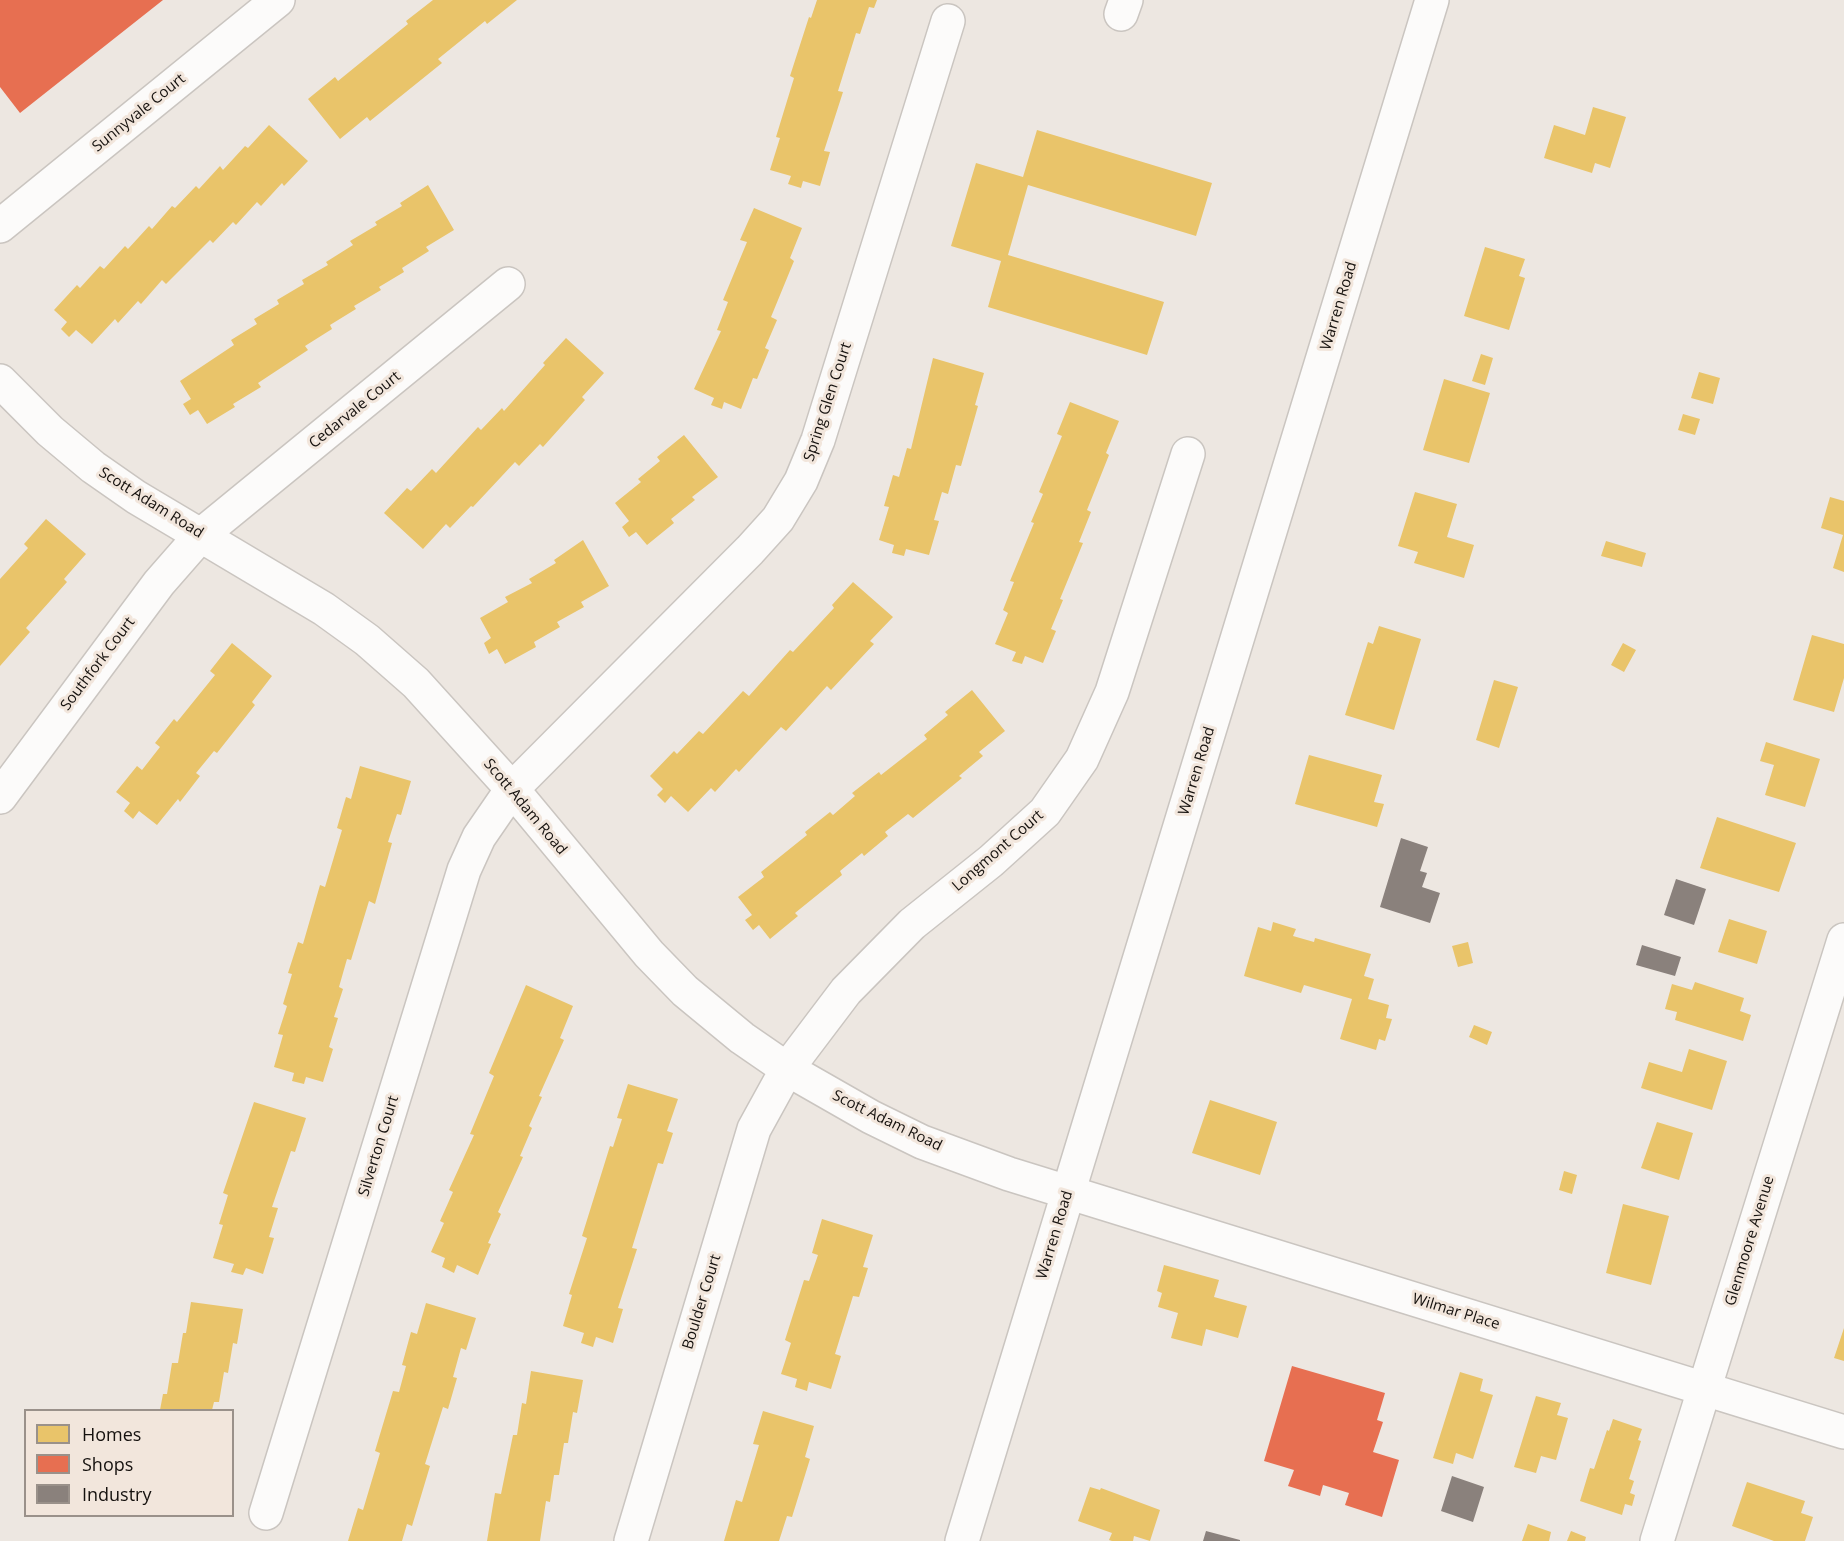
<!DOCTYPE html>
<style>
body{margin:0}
#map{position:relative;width:1844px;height:1541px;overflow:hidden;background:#ede7e1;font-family:"Open Sans",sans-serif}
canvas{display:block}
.legend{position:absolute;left:24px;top:1409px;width:210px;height:108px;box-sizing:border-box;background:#f2e6dc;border:2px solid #9a918a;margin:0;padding:8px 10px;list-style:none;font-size:18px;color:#15110e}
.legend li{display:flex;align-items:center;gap:12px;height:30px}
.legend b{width:30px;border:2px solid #9a918a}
</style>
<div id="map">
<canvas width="1844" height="1541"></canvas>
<ul class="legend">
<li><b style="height:16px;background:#e9c46a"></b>Homes</li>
<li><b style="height:16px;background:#e76f51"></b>Shops</li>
<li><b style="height:16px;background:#8a817c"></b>Industry</li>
</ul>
</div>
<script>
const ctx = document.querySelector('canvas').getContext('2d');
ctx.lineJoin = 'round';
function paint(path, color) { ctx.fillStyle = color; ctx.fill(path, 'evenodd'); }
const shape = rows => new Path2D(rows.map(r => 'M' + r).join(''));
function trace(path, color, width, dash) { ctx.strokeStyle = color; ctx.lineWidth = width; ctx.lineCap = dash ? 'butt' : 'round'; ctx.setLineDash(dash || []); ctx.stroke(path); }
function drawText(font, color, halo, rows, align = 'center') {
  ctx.font = font + ' "Open Sans",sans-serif'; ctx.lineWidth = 6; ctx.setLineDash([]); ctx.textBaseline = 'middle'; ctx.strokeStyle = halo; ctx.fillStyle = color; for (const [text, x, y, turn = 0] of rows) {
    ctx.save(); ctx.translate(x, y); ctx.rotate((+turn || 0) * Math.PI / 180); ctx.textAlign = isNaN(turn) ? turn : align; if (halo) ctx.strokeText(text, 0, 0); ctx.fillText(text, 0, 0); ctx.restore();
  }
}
paint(shape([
 [433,0,517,0,487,24,485,21,438,59,442,63,370,121,367,117,340,139,308,99,335,77,338,81,408,24,406,21],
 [817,0,877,0,874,8,869,7,860,34,856,33,838,91,843,92,824,151,830,152,820,186,803,181,801,188,788,184,791,176,770,170,780,138,776,137,794,78,790,76,809,17,811,18],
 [1593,107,1626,117,1610,168,1595,163,1592,173,1544,158,1554,125,1585,135],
 [269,125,308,161,284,186,282,183,261,206,257,202,236,225,233,222,213,243,210,240,166,284,162,280,141,304,138,301,118,323,115,319,92,344,76,330,69,337,61,329,67,322,54,310,77,285,80,288,100,266,104,269,125,246,128,249,149,226,152,229,172,206,175,208,196,186,199,189,220,166,223,170,245,146,248,148],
 [1037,130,1212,183,1196,236,1028,185,1008,255,1164,302,1147,355,988,307,1001,261,951,246,976,163,1023,177],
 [428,185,454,230,426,247,429,251,402,268,404,272,379,287,381,290,354,306,356,309,330,325,332,329,305,346,308,350,258,383,261,387,233,404,235,407,207,424,198,410,190,415,183,404,191,399,180,381,234,345,231,340,257,324,254,319,279,304,277,300,304,284,302,280,328,265,326,262,353,245,350,241,377,225,375,222,402,206,400,203],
 [754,208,802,228,790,258,794,261,771,317,777,320,765,348,769,350,757,379,753,378,741,409,724,402,722,409,711,405,714,398,694,389,721,331,717,330,728,302,723,300,747,242,740,240],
 [1485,247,1525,259,1519,276,1525,278,1509,330,1464,316],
 [566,338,604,373,582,397,585,400,543,447,540,444,519,466,515,462,473,507,471,506,450,528,446,524,423,549,384,513,407,488,411,491,432,469,436,473,478,427,481,430,502,408,504,411,545,365,543,363],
 [1481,354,1493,358,1485,385,1472,381],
 [933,358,984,373,975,405,978,406,961,466,956,465,948,494,942,492,934,520,939,521,929,555,906,549,904,556,892,553,894,545,879,540,889,507,884,506,893,475,899,477,907,448,911,449],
 [1699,372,1720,378,1713,404,1691,398],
 [1444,379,1490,393,1469,463,1423,450],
 [1070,402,1119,421,1106,453,1109,455,1087,510,1091,512,1079,542,1083,543,1060,599,1063,600,1051,629,1056,631,1043,663,1025,656,1022,664,1012,661,1016,652,995,644,1008,613,1003,610,1014,582,1010,581,1034,523,1031,522,1043,494,1039,492,1062,436,1057,434],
 [1683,414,1700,419,1695,435,1678,430],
 [684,435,718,477,692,497,695,500,671,519,674,523,647,545,636,532,629,537,622,527,629,521,615,503,641,482,638,479,660,461,657,457],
 [1415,492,1457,504,1447,537,1474,545,1464,578,1414,563,1418,552,1398,546],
 [1830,497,1844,501,1844,572,1833,568,1843,535,1821,528],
 [46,519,86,554,64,579,67,582,26,628,30,632,0,666,0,579,28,548,24,544],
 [583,540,609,586,581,602,584,607,557,622,560,627,534,642,536,647,505,664,497,649,489,654,484,643,491,638,480,618,508,602,505,597,532,583,529,579,556,563,554,560],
 [1606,541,1646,553,1642,567,1601,556],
 [853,582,893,617,870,641,874,644,831,690,827,686,786,731,781,727,739,772,736,769,715,792,711,788,688,812,671,796,665,803,657,795,663,789,650,776,674,751,677,754,699,731,703,734,743,691,749,696,790,650,793,652,834,608,832,605],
 [1379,626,1421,639,1394,730,1345,715,1368,642,1373,644],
 [1812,635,1844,644,1844,678,1834,712,1793,700],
 [232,643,272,676,252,702,255,705,217,753,214,751,196,773,200,776,180,802,178,799,157,825,139,811,133,819,124,811,130,803,116,792,137,766,142,770,160,747,155,743,174,719,177,722,215,675,210,671],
 [1623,643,1636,650,1624,672,1611,665],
 [1494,680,1518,687,1499,748,1476,740],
 [972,690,1005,731,979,752,983,756,959,776,962,778,913,818,908,814,885,832,888,836,864,856,862,853,840,871,842,875,795,913,798,916,770,939,759,925,753,930,745,920,752,915,738,897,764,877,761,872,807,835,805,832,830,812,833,815,855,796,852,793,879,772,881,775,927,739,924,735,948,715,945,712],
 [1766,742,1820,759,1805,807,1765,795,1774,765,1760,761],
 [1309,755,1382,775,1374,802,1384,804,1377,827,1295,804],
 [360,766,411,781,401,815,397,814,388,842,392,843,375,904,369,901,351,960,347,959,339,987,343,989,334,1017,338,1018,329,1047,333,1049,323,1082,306,1077,304,1084,292,1081,294,1073,274,1067,283,1035,278,1034,287,1006,283,1004,292,974,288,973,298,942,303,944,320,885,325,887,342,830,337,828,346,797,351,799],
 [1717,817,1796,843,1779,892,1700,868],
 [1729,919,1767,931,1757,964,1718,952],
 [1273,922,1296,929,1293,936,1314,942,1315,938,1371,954,1364,976,1374,979,1368,999,1389,1005,1386,1018,1392,1019,1385,1041,1379,1039,1376,1050,1340,1039,1352,999,1304,985,1301,993,1244,976,1258,927,1271,931],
 [1468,942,1473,963,1458,967,1452,946],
 [1695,982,1744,998,1740,1011,1751,1015,1743,1041,1675,1020,1677,1012,1665,1009,1672,984,1692,990],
 [526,985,573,1006,560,1038,564,1040,539,1096,542,1097,529,1126,532,1128,520,1156,523,1157,498,1212,501,1214,488,1243,491,1244,478,1275,457,1265,454,1273,442,1267,445,1258,431,1252,444,1223,440,1221,453,1192,449,1190,474,1135,470,1134,494,1076,489,1073],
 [1474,1025,1492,1032,1487,1045,1469,1037],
 [1689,1049,1727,1061,1712,1110,1641,1088,1649,1062,1682,1072],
 [628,1084,678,1099,667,1131,673,1133,663,1164,658,1163,632,1248,637,1249,618,1308,623,1309,613,1343,596,1337,593,1347,581,1343,584,1333,563,1326,572,1295,569,1294,587,1238,582,1236,610,1146,613,1147,622,1119,617,1118],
 [1210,1100,1277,1122,1260,1175,1192,1153],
 [254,1102,306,1118,295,1152,291,1151,272,1207,278,1208,269,1237,274,1238,263,1274,246,1268,243,1275,231,1272,234,1264,213,1258,223,1225,219,1224,228,1195,223,1193],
 [1657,1122,1693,1133,1679,1180,1641,1168],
 [1564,1171,1577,1175,1572,1194,1559,1190],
 [1623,1204,1669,1216,1651,1285,1606,1273],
 [822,1219,873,1235,863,1267,868,1268,859,1297,853,1296,835,1354,841,1356,831,1389,809,1382,807,1391,795,1387,797,1379,781,1374,791,1343,785,1340,804,1280,809,1281,818,1255,812,1253],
 [1164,1265,1219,1280,1214,1297,1247,1306,1238,1338,1206,1329,1202,1346,1171,1338,1178,1313,1158,1307,1162,1293,1157,1291],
 [191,1302,243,1309,237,1344,233,1343,228,1373,224,1372,219,1402,214,1402,212,1410,160,1410,163,1394,167,1394,172,1363,178,1363,183,1333,186,1333],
 [426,1303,476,1318,466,1350,461,1348,453,1377,457,1378,448,1409,443,1407,425,1464,430,1466,412,1526,407,1524,402,1541,348,1541,358,1508,363,1510,380,1453,375,1451,393,1391,399,1392,406,1366,402,1365,411,1332,417,1334],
 [1844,1328,1844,1361,1834,1358],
 [531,1371,583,1380,577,1413,573,1412,568,1443,564,1443,559,1475,554,1475,550,1502,546,1501,540,1541,487,1541,495,1493,501,1494,513,1435,517,1435,522,1403,526,1404],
 [1460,1372,1483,1379,1480,1391,1493,1395,1473,1459,1456,1453,1453,1464,1433,1458],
 [1536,1396,1561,1403,1557,1415,1568,1418,1556,1460,1541,1456,1536,1473,1514,1467],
 [763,1411,814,1426,805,1457,810,1459,792,1517,787,1516,779,1541,724,1541,736,1500,742,1502,759,1445,753,1444],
 [1613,1419,1642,1429,1638,1440,1641,1441,1629,1479,1634,1481,1630,1493,1635,1495,1632,1506,1625,1504,1622,1515,1580,1501,1590,1468,1594,1469,1607,1430,1609,1431],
 [1747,1482,1805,1501,1801,1513,1813,1517,1805,1541,1774,1541,1732,1526],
 [1090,1487,1100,1490,1101,1488,1160,1510,1150,1541,1134,1536,1133,1541,1112,1541,1109,1540,1112,1533,1078,1521],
 [1528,1524,1551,1532,1549,1541,1522,1541],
 [1571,1531,1586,1537,1585,1541,1567,1541]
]), '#e9c46a');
paint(shape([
 [0,0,163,0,20,113,0,87],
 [1292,1366,1385,1393,1377,1420,1383,1422,1373,1452,1399,1460,1382,1517,1345,1505,1349,1493,1323,1485,1320,1496,1288,1486,1294,1470,1264,1461]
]), '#e76f51');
paint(shape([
 [1401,838,1428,847,1420,871,1427,873,1422,887,1440,893,1430,923,1380,907],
 [1676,879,1706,889,1694,925,1664,915],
 [1642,945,1681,957,1675,976,1636,965],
 [1452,1476,1484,1487,1473,1522,1441,1511],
 [1206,1531,1240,1540,1240,1541,1203,1541]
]), '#8a817c');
const minor = shape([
 [1121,14,1126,0],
 [0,226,278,0],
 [0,381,50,431,93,467,136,497,324,609,367,640,416,683,512,789,649,954,685,991,742,1038,787,1069,871,1117,922,1142,1009,1174,1844,1432],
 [0,797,159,583,201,535,508,284],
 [266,1513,464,870,479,837,512,789,750,550,778,519,801,481,818,440,948,21],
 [631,1541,754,1129,787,1069,846,991,912,924,991,861,1045,812,1082,759,1112,692,1188,454],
 [962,1541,1432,0],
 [1657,1541,1844,940]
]);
trace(minor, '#cac5c0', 36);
trace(minor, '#fcfbfa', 33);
drawText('15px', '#15110e', '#f2e6dc', [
 ["Sunnyvale Court",139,113,-39],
 ["Warren Road",1339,306,-73],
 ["Spring Glen Court",828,402,-72],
 ["Cedarvale Court",355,410,-39],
 ["Scott Adam Road",151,503,32],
 ["Southfork Court",98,664,-53],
 ["Warren Road",1197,771,-73],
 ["Scott Adam Road",525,807,50],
 ["Longmont Court",998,851,-41],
 ["Scott Adam Road",887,1121,26],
 ["Silverton Court",379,1146,-73],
 ["Warren Road",1055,1235,-73],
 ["Glenmoore Avenue",1750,1241,-73],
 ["Boulder Court",702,1302,-73],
 ["Wilmar Place",1456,1312,17]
]);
</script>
